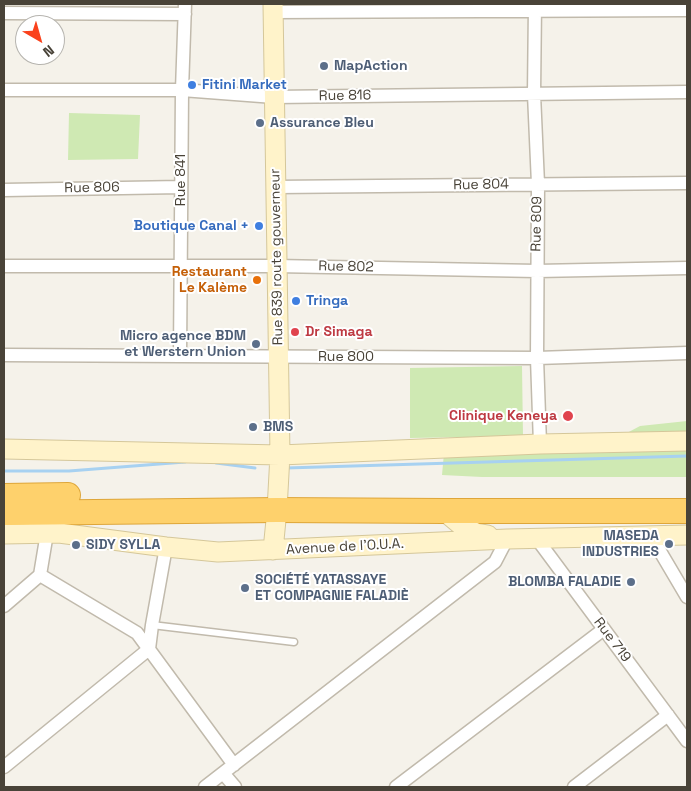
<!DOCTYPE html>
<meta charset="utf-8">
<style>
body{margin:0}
#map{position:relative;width:691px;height:791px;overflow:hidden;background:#f5f2ea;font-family:"Space Grotesk",sans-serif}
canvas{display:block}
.frame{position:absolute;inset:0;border:5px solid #494338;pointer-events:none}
.north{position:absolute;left:15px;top:15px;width:50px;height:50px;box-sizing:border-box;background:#fff;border:1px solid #b6b4af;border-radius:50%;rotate:142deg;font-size:14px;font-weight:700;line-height:20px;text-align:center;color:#494338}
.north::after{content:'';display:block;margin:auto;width:18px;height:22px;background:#fa421c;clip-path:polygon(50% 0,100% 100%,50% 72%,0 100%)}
</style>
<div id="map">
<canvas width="691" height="791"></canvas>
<div class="frame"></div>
<div class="north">N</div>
</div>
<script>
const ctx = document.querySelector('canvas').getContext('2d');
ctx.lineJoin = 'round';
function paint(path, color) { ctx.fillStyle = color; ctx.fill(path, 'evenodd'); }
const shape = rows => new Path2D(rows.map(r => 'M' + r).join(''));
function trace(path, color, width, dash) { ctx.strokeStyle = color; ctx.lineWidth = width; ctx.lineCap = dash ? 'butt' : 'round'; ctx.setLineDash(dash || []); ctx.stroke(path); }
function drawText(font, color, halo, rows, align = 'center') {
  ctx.font = font + ' "Space Grotesk",sans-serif'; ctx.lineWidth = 4; ctx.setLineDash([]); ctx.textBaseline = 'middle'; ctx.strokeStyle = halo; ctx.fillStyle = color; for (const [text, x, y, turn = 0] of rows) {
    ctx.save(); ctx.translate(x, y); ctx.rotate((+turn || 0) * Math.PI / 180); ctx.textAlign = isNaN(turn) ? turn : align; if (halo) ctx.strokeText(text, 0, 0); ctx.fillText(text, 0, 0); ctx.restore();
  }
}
paint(shape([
 [69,113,140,115,138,159,68,160],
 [522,366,523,436,410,438,410,368],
 [687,421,687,477,482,477,442,475,444,453,625,434,640,426]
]), '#cfe9b3');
trace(shape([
 [216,463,255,468],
 [286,468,687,456],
 [4,471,69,471,185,462]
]), '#a7d1f1', 3);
const lane = shape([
 [152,625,294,642]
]);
const street = shape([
 [535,4,534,94,538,184,537,358,540,444],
 [273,12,687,10],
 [4,13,185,14],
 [4,90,182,90,274,97,687,92],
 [276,187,687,183],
 [4,190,181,187],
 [4,266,276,266,537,271,687,268],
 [4,355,537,358,687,353],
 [180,356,182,90,185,4],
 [651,536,687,597],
 [537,539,687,741],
 [40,575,137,633,234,765],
 [4,606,40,575,47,533],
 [4,767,149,649,152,625,166,547],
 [223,773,235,787],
 [205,787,495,562,507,539],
 [396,787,604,629],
 [574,787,668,715]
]);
const secondary = shape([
 [4,449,280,455,540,444,687,441],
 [444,511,463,527,476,533,488,535],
 [4,534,59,533,166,547,218,552,507,539,687,535],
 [273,550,277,510,280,455,273,4]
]);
const highway = shape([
 [4,496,68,495],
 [4,513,277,510,444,511,687,511]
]);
trace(lane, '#c1baac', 9);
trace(street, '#c1baac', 15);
trace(secondary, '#d5c79a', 21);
trace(highway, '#dea63a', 26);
trace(lane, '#fff', 6);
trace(street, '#fff', 12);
trace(secondary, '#fff3ca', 19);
trace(highway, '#fed16c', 24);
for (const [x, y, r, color] of [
 [324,66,5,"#5c6f8a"],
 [192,85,5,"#3f7fe0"],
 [260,123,5,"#5c6f8a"],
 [259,226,5,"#3f7fe0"],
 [257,280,5,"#e8710a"],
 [296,301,5,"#3f7fe0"],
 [295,332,5,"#e0444e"],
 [256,344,5,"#5c6f8a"],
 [568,416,6,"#e0444e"],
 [253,427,5,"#5c6f8a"],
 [669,544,5,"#5c6f8a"],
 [76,545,5,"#5c6f8a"],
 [631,582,5,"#5c6f8a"],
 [245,588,5,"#5c6f8a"]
]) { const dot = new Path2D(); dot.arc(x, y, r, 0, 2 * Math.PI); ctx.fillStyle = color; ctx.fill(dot); trace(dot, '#fff', 2); }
drawText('bold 14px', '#4e5e75', '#fff', [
 ["MapAction",334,66],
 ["Assurance Bleu",270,123],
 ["Micro agence BDM",246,336,"right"],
 ["et Werstern Union",246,352,"right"],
 ["BMS",263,427],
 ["MASEDA",659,536,"right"],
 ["INDUSTRIES",659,552,"right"],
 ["SIDY SYLLA",86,545],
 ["SOCIÉTÉ YATASSAYE",255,580],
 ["ET COMPAGNIE FALADIÈ",255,596],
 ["BLOMBA FALADIE",621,582,"right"]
], 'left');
drawText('bold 14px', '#366cbe', '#fff', [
 ["Fitini Market",202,85],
 ["Boutique Canal +",249,226,"right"],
 ["Tringa",306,301]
], 'left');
drawText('14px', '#494338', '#fff', [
 ["Rue 816",345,96,-1],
 ["Rue 841",181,180,-90],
 ["Rue 804",481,185,-1],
 ["Rue 806",92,188,-1],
 ["Rue 809",537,224,-89],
 ["Rue 839 route gouverneur",277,257,-91],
 ["Rue 802",346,267,1],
 ["Rue 800",346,357],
 ["Avenue de l'O.U.A.",345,547,-3],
 ["Rue 719",612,640,53]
]);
drawText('bold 14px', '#c56008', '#fff', [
 ["Restaurant",247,272],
 ["Le Kalème",247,288]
], 'right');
drawText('bold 14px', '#be3a42', '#fff', [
 ["Dr Simaga",305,332],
 ["Clinique Keneya",557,416,"right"]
], 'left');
</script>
